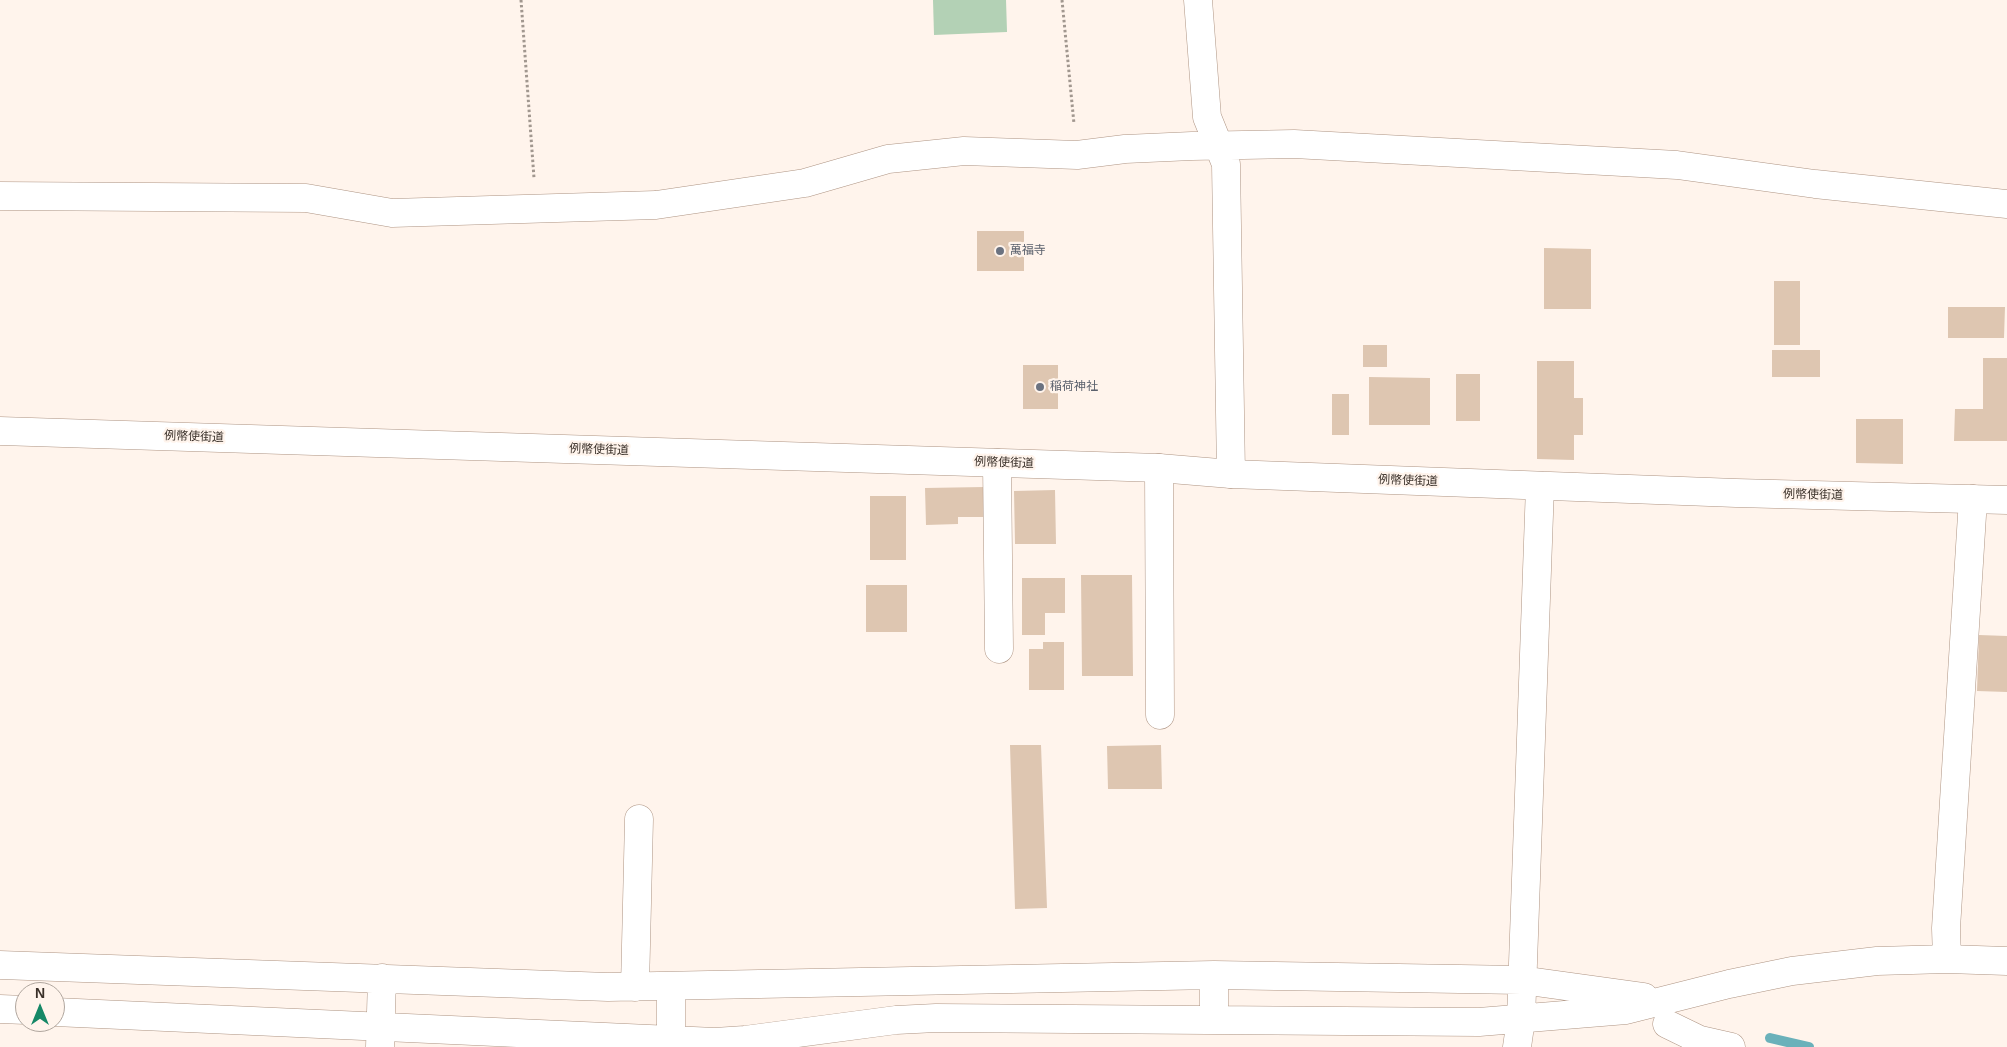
<!DOCTYPE html>
<meta charset="utf-8">
<style>
body{margin:0}
#map{position:relative;width:2007px;height:1047px;overflow:hidden;background:#fff4ec;font-family:Arial,sans-serif}
canvas{display:block}
.north{position:absolute;left:15px;top:982px;width:50px;height:50px;box-sizing:border-box;background:#fff4ec;border:1px solid #b0a69e;border-radius:50%;rotate:0deg;font-size:14px;font-weight:700;line-height:20px;text-align:center;color:#3a3029}
.north::after{content:'';display:block;margin:auto;width:18px;height:22px;background:#168867;clip-path:polygon(50% 0,100% 100%,50% 72%,0 100%)}
</style>
<div id="map">
<canvas width="2007" height="1047"></canvas>
<div class="north">N</div>
</div>
<script>
const ctx = document.querySelector('canvas').getContext('2d');
ctx.lineJoin = 'round';
function paint(path, color) { ctx.fillStyle = color; ctx.fill(path, 'evenodd'); }
const shape = rows => new Path2D(rows.map(r => 'M' + r).join(''));
function trace(path, color, width, dash) { ctx.strokeStyle = color; ctx.lineWidth = width; ctx.lineCap = dash ? 'butt' : 'round'; ctx.setLineDash(dash || []); ctx.stroke(path); }
function drawText(font, color, halo, rows, align = 'center') {
  ctx.font = font + ' Arial,"Noto Sans JP",sans-serif'; ctx.lineWidth = 4.5; ctx.setLineDash([]); ctx.textBaseline = 'middle'; ctx.strokeStyle = halo; ctx.fillStyle = color; for (const [text, x, y, turn = 0] of rows) {
    ctx.save(); ctx.translate(x, y); ctx.rotate((+turn || 0) * Math.PI / 180); ctx.textAlign = isNaN(turn) ? turn : align; if (halo) ctx.strokeText(text, 0, 0); ctx.fillText(text, 0, 0); ctx.restore();
  }
}
paint(shape([
 [933,0,1006,0,1007,32,934,35]
]), '#b3d1b5');
trace(shape([
 [1770,1038,1809,1047]
]), '#6ab1ba', 10);
paint(shape([
 [977,231,1024,231,1024,271,977,271],
 [1544,248,1591,249,1591,309,1544,309],
 [1774,281,1800,281,1800,345,1774,345],
 [1948,307,2005,307,2004,338,1948,338],
 [1363,345,1387,345,1387,367,1363,367],
 [1772,350,1820,350,1820,377,1772,377],
 [1983,358,2007,358,2007,441,1954,441,1955,409,1983,409],
 [1537,361,1574,361,1574,398,1583,398,1583,435,1574,435,1574,460,1537,459],
 [1023,365,1058,365,1058,409,1023,409],
 [1456,374,1480,374,1480,421,1456,421],
 [1369,377,1430,378,1430,425,1369,425],
 [1332,394,1349,394,1349,435,1332,435],
 [1856,419,1903,419,1903,464,1856,463],
 [984,487,984,517,958,517,958,524,926,525,925,488],
 [1055,490,1056,544,1015,544,1014,491],
 [870,496,906,496,906,560,870,560],
 [1081,575,1132,575,1133,676,1082,676],
 [1022,578,1065,578,1065,613,1045,613,1045,635,1022,635],
 [866,585,907,585,907,632,866,632],
 [1979,635,2007,636,2007,692,1977,691],
 [1043,642,1064,642,1064,690,1029,690,1029,649,1043,649],
 [1010,745,1041,745,1047,908,1015,909],
 [1161,745,1162,789,1108,789,1107,746]
]), '#dec6b1');
const minor = shape([
 [1198,0,1207,117,1226,164,1231,474],
 [0,196,306,198,392,213,656,205,805,183,888,159,964,151,1077,155,1125,149,1192,146,1294,144,1677,165,1815,184,2007,204],
 [997,463,999,649],
 [1159,468,1160,715],
 [1947,959,1946,928,1973,499],
 [0,965,608,987,1214,975,1521,980,1644,997],
 [671,986,671,1040],
 [635,987,639,819],
 [0,1009,25,1010],
 [55,1012,715,1042,745,1040,896,1020,936,1018,1479,1022,1626,1010,1729,984,1792,971,1877,961,1947,959,2007,961],
 [1214,1020,1214,975],
 [1667,1024,1700,1040,1731,1047],
 [380,1047,382,978],
 [1517,1047,1521,1019,1540,486]
]);
const major = shape([
 [0,431,1159,468,1231,474,1736,493,2007,500]
]);
trace(minor, '#ae9483', 29);
trace(major, '#ae9483', 29);
trace(shape([
 [521,0,534,178],
 [1062,0,1074,124]
]), '#a1978f', 3, [2.5, 2.5]);
trace(minor, '#fff', 28);
trace(major, '#fff', 28);
for (const [x, y, r, color] of [
 [1000,251,5,"#6b7280"],
 [1040,387,5,"#6b7280"]
]) { const dot = new Path2D(); dot.arc(x, y, r, 0, 2 * Math.PI); ctx.fillStyle = color; ctx.fill(dot); trace(dot, '#fff4ec', 2); }
drawText('12px', '#5b616d', '#fff4ec', [
 ["萬福寺",1010,251],
 ["稲荷神社",1050,387]
], 'left');
drawText('12px', '#3a3029', '#fff4ec', [
 ["例幣使街道",194,437,2],
 ["例幣使街道",599,450,2],
 ["例幣使街道",1004,463,2],
 ["例幣使街道",1408,481,2],
 ["例幣使街道",1813,495,1]
]);
</script>
